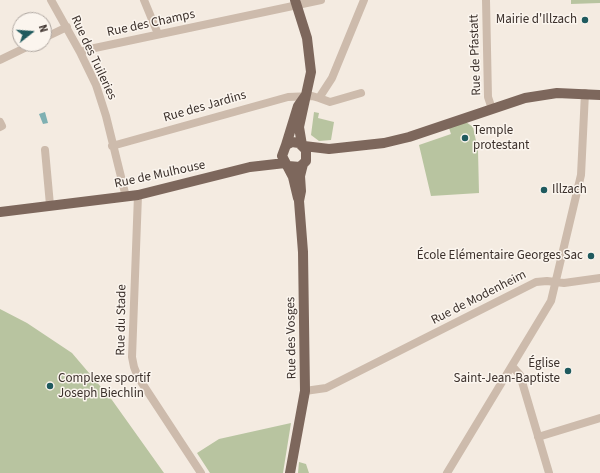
<!DOCTYPE html>
<meta charset="utf-8">
<style>
body{margin:0}
#map{position:relative;width:600px;height:473px;overflow:hidden;background:#f4ebe1;font-family:"Source Sans 3",sans-serif}
canvas{display:block}
.north{position:absolute;left:12px;top:12px;width:40px;height:40px;box-sizing:border-box;background:#fbf5ee;border:1px solid #aea6a0;border-radius:50%;rotate:73deg;font-size:11px;font-weight:700;line-height:16px;text-align:center;color:#3b302b}
.north::after{content:'';display:block;margin:auto;width:14px;height:18px;background:#1f5a5e;clip-path:polygon(50% 0,100% 100%,50% 72%,0 100%)}
</style>
<div id="map">
<canvas width="600" height="473"></canvas>
<div class="north">N</div>
</div>
<script>
const ctx = document.querySelector('canvas').getContext('2d');
ctx.lineJoin = 'round';
function paint(path, color) { ctx.fillStyle = color; ctx.fill(path, 'evenodd'); }
const shape = rows => new Path2D(rows.map(r => 'M' + r).join(''));
function trace(path, color, width, dash) { ctx.strokeStyle = color; ctx.lineWidth = width; ctx.lineCap = dash ? 'butt' : 'round'; ctx.setLineDash(dash || []); ctx.stroke(path); }
function drawText(font, color, halo, rows, align = 'center') {
  ctx.font = font + ' "Source Sans 3",sans-serif'; ctx.lineWidth = 3; ctx.setLineDash([]); ctx.textBaseline = 'middle'; ctx.strokeStyle = halo; ctx.fillStyle = color; for (const [text, x, y, turn = 0] of rows) {
    ctx.save(); ctx.translate(x, y); ctx.rotate((+turn || 0) * Math.PI / 180); ctx.textAlign = isNaN(turn) ? turn : align; if (halo) ctx.strokeText(text, 0, 0); ctx.fillText(text, 0, 0); ctx.restore();
  }
}
paint(shape([
 [571,0,600,0,600,3,571,4],
 [314,112,319,113,318,118,334,122,331,140,319,141,311,135],
 [466,122,473,127,478,150,479,193,431,196,419,145,451,134,449,128],
 [0,309,27,323,72,353,112,400,164,473,0,473],
 [291,423,283,473,210,473,197,453,219,439],
 [299,462,306,464,309,473,298,473]
]), '#b8c4a0');
paint(shape([
 [45,112,48,123,43,124,39,114]
]), '#7fb0b2');
trace(shape([
 [51,0,80,52,96,85,106,116,126,197],
 [144,0,158,34],
 [486,0,488,97,492,109],
 [44,38,67,27],
 [80,52,90,49,321,0],
 [0,60,33,44],
 [319,98,330,102,361,93],
 [0,122,2,126,0,127],
 [112,146,288,97,312,96,319,98,332,78,364,0],
 [45,150,50,205],
 [138,195,132,357,134,367,138,377,201,473],
 [512,366,520,375,549,473],
 [305,391,326,388,536,282,547,281,564,283,600,278],
 [538,437,600,418],
 [447,473,551,301,581,175,585,93]
]), '#cdbbac', 8);
trace(shape([
 [295,0,307,38,311,72,299,127,302,145],
 [286,145,298,106,305,96],
 [304,146,329,149,384,143,409,137,525,98,557,93,600,95],
 [288,166,300,167,306,161,306,150,299,143,292,142,286,145,282,156,293,177,298,198],
 [0,212,138,195,250,167,285,163],
 [290,473,305,391,303,252,299,201,301,191,300,176,303,164]
]), '#7d675c', 10);
for (const [x, y, r, color] of [
 [585,20,4,"#1f5a5e"],
 [465,138,4,"#1f5a5e"],
 [544,190,4,"#1f5a5e"],
 [591,256,4,"#1f5a5e"],
 [568,371,4,"#1f5a5e"],
 [50,386,4,"#1f5a5e"]
]) { const dot = new Path2D(); dot.arc(x, y, r, 0, 2 * Math.PI); ctx.fillStyle = color; ctx.fill(dot); trace(dot, '#fbf5ee', 1.5); }
drawText('13px', '#3b302b', '#fbf5ee', [
 ["Mairie d'Illzach",577,20],
 ["Temple",473,131,"left"],
 ["protestant",473,146,"left"],
 ["Illzach",552,190,"left"],
 ["École Elémentaire Georges Sac",583,256],
 ["Église",560,364],
 ["Saint-Jean-Baptiste",560,379],
 ["Complexe sportif",58,379,"left"],
 ["Joseph Biechlin",58,394,"left"]
], 'right');
drawText('13px', '#3b302b', '#fbf5ee', [
 ["Rue des Champs",151,24,-12],
 ["Rue de Pfastatt",476,55,-92],
 ["Rue des Tuileries",93,58,65],
 ["Rue des Jardins",205,107,-16],
 ["Rue de Mulhouse",160,175,-12],
 ["Rue de Modenheim",479,298,-27],
 ["Rue du Stade",122,320,-89],
 ["Rue des Vosges",292,338,-91]
]);
</script>
